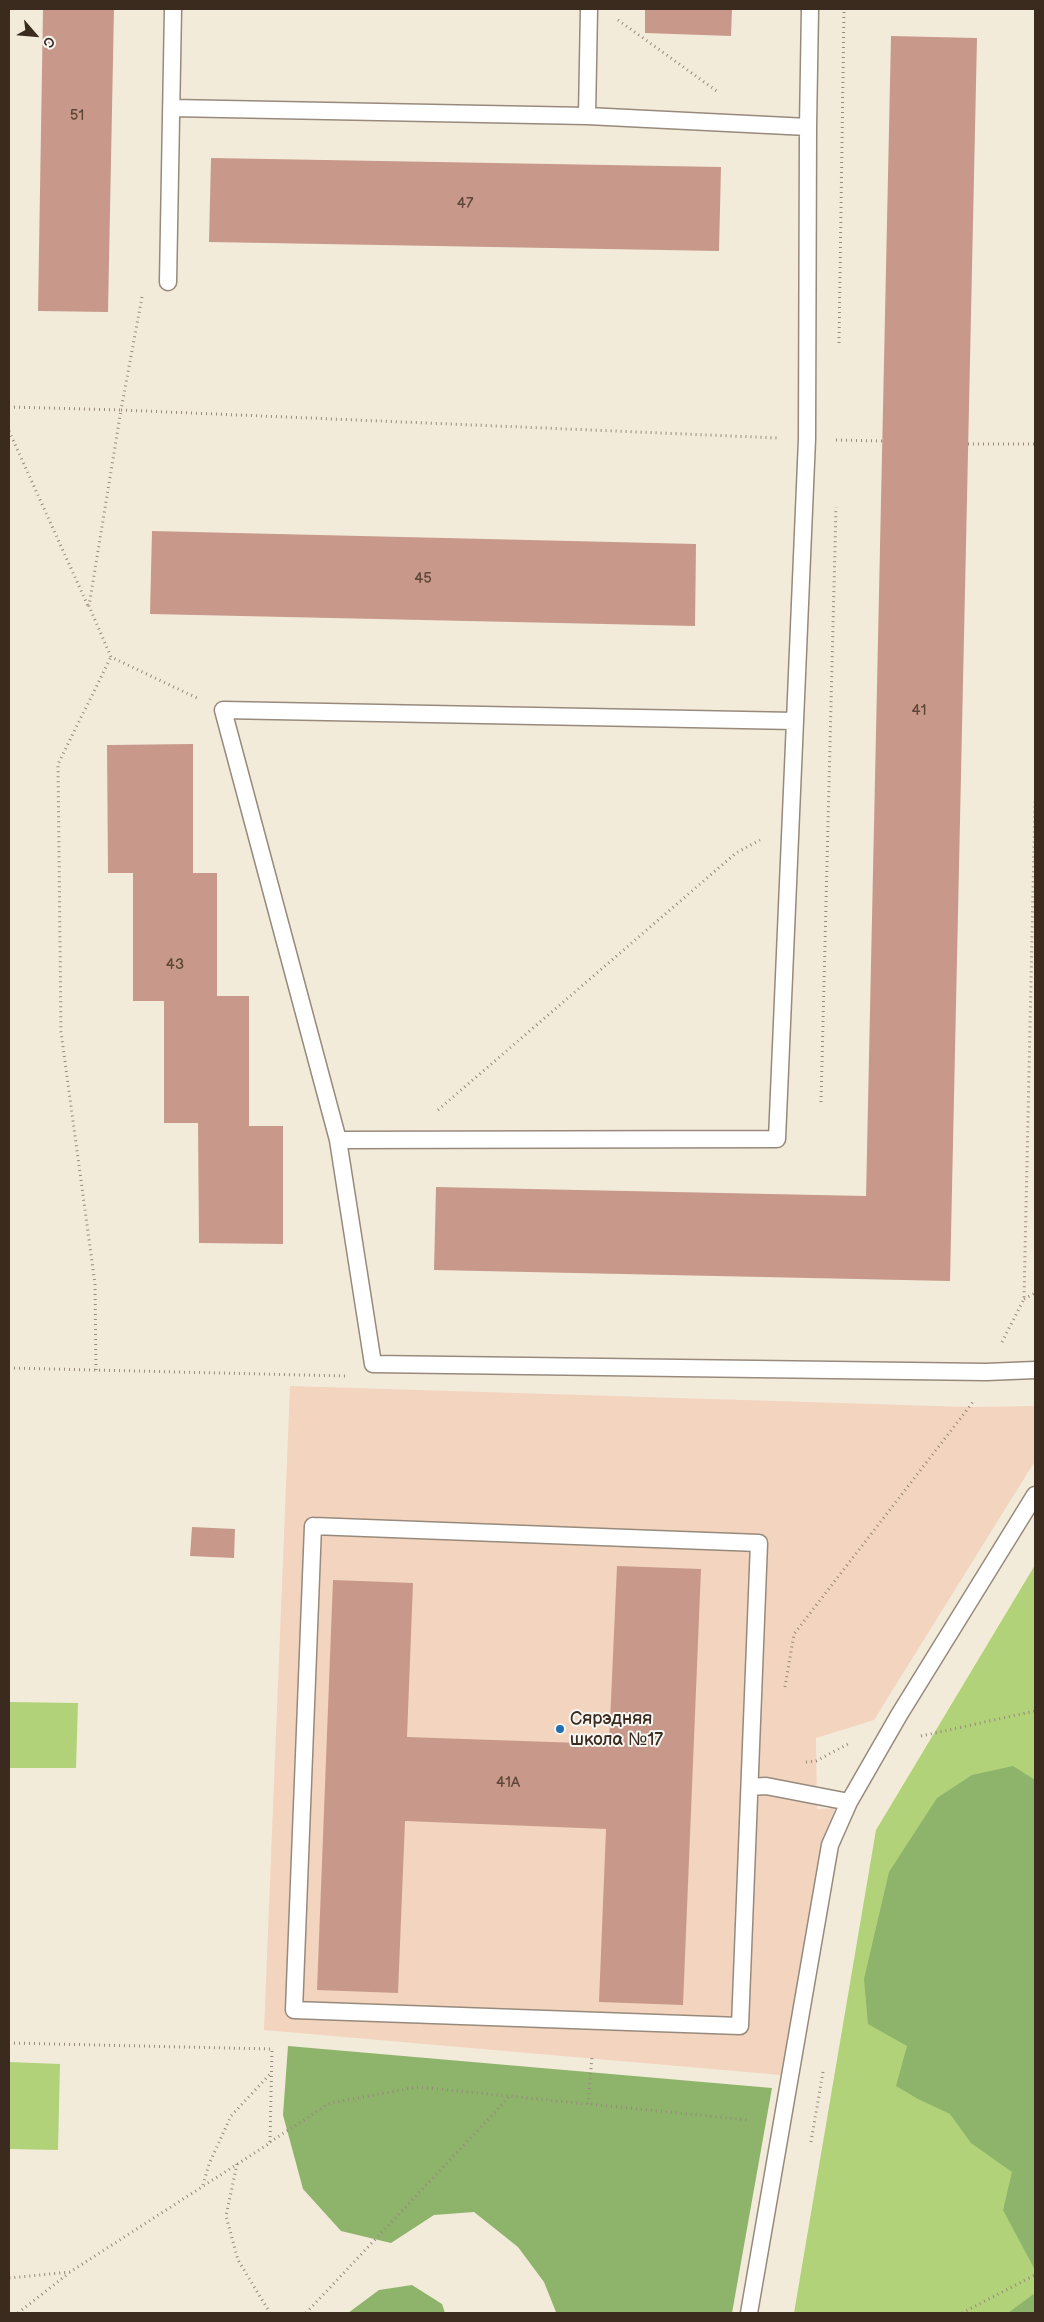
<!DOCTYPE html>
<meta charset="utf-8">
<style>
body{margin:0}
#map{position:relative;width:1044px;height:2322px;overflow:hidden;background:#f3ebda;font-family:"Balsamiq Sans",sans-serif}
canvas{display:block}
.frame{position:absolute;inset:0;border:10px solid #3b2a1e;pointer-events:none}
.north{position:absolute;left:10px;top:10px;width:50px;height:50px;-webkit-text-stroke:4px #f6f6f2;paint-order:stroke;rotate:117deg;font-size:14px;font-weight:700;line-height:20px;text-align:center;color:#3b2a1e}
.north::after{content:'';display:block;margin:auto;width:18px;height:22px;background:#3b2a1e;clip-path:polygon(50% 0,100% 100%,50% 72%,0 100%)}
</style>
<div id="map">
<canvas width="1044" height="2322"></canvas>
<div class="frame"></div>
<div class="north">С</div>
</div>
<script>
const ctx = document.querySelector('canvas').getContext('2d');
ctx.lineJoin = 'round';
function paint(path, color) { ctx.fillStyle = color; ctx.fill(path, 'evenodd'); }
const shape = rows => new Path2D(rows.map(r => 'M' + r).join(''));
function trace(path, color, width, dash) { ctx.strokeStyle = color; ctx.lineWidth = width; ctx.lineCap = dash ? 'butt' : 'round'; ctx.setLineDash(dash || []); ctx.stroke(path); }
function drawText(font, color, halo, rows, align = 'center') {
  ctx.font = font + ' "Balsamiq Sans",sans-serif'; ctx.lineWidth = 4; ctx.setLineDash([]); ctx.textBaseline = 'middle'; ctx.strokeStyle = halo; ctx.fillStyle = color; for (const [text, x, y, turn = 0] of rows) {
    ctx.save(); ctx.translate(x, y); ctx.rotate((+turn || 0) * Math.PI / 180); ctx.textAlign = isNaN(turn) ? turn : align; if (halo) ctx.strokeText(text, 0, 0); ctx.fillText(text, 0, 0); ctx.restore();
  }
}
paint(shape([
 [290,1386,969,1407,1035,1406,1035,1461,874,1720,816,1738,817,1809,835,1808,820,1852,781,2075,264,2030]
]), '#f3d4bf');
paint(shape([
 [1035,1565,1035,2313,794,2313,876,1830],
 [9,1702,78,1703,76,1768,9,1768],
 [9,2062,60,2064,58,2150,9,2149]
]), '#b2d27a');
paint(shape([
 [1013,1766,1035,1780,1035,2270,1003,2210,1012,2172,971,2143,950,2114,918,2099,896,2086,907,2046,868,2024,864,1979,889,1872,937,1798,972,1775],
 [288,2046,772,2088,732,2313,554,2313,556,2312,544,2282,518,2247,474,2212,434,2215,391,2243,341,2231,303,2189,283,2115],
 [412,2285,442,2304,445,2313,348,2313,379,2290],
 [1035,2293,1035,2313,1008,2313]
]), '#8db46a');
paint(shape([
 [43,9,114,9,108,312,38,311],
 [645,9,732,9,731,36,645,33],
 [891,36,977,38,950,1281,434,1270,436,1187,866,1196],
 [211,158,721,167,719,251,209,242],
 [152,531,696,544,695,626,150,614],
 [193,744,193,873,217,873,217,996,249,996,249,1126,283,1126,283,1244,199,1243,198,1123,164,1123,164,1001,133,1001,133,873,108,873,107,745],
 [192,1527,235,1529,234,1558,190,1556],
 [617,1566,701,1569,683,2005,599,2002,606,1829,405,1821,398,1993,317,1990,333,1580,413,1583,407,1737,609,1744]
]), '#c8998a');
const service = shape([
 [589,9,587,116,808,127,810,9],
 [172,108,587,116],
 [168,282,173,9],
 [795,721,223,710,338,1140,777,1139,795,721,807,439,808,127],
 [338,1140,373,1364,986,1372,1035,1370],
 [313,1526,759,1543,740,2026,294,2010,313,1526],
 [750,1787,766,1786,849,1802],
 [749,2313,830,1845,849,1802,899,1715,1035,1495]
]);
trace(service, '#978a7c', 19);
trace(shape([
 [618,20,718,92],
 [142,297,121,410,779,438],
 [839,343,844,9],
 [9,407,121,410,89,606,111,657,197,698],
 [9,431,88,606],
 [836,440,882,441],
 [968,444,1035,444],
 [821,1102,836,507],
 [438,1110,736,853,760,840],
 [1024,1299,1035,1293],
 [1002,1342,1024,1299,1035,800],
 [9,1368,346,1376],
 [96,1370,95,1284,61,1032,58,764,111,657],
 [785,1687,794,1634,973,1402],
 [921,1736,1035,1711],
 [806,1762,816,1761,848,1744],
 [9,2043,272,2049,270,2143,70,2272,9,2278],
 [588,2104,592,2057],
 [270,2142,330,2103,418,2087,749,2120],
 [811,2142,823,2072],
 [237,2164,226,2216,238,2260,270,2313],
 [203,2185,209,2164,231,2116,271,2073],
 [18,2313,69,2273],
 [306,2313,510,2096],
 [962,2313,1035,2275]
]), '#978a7c', 3, [1, 4]);
trace(service, '#fff', 16);
for (const [x, y, r, color] of [
 [560,1729,5,"#1f6fb2"]
]) { const dot = new Path2D(); dot.arc(x, y, r, 0, 2 * Math.PI); ctx.fillStyle = color; ctx.fill(dot); trace(dot, '#f6f6f2', 2); }
drawText('15px', '#5e4639', null, [
 ["51",77,116],
 ["47",465,204],
 ["45",423,579],
 ["41",919,711],
 ["43",175,965],
 ["41А",508,1783]
]);
drawText('18px', '#3b2a1e', '#f6f6f2', [
 ["Сярэдняя",570,1719],
 ["школа №17",570,1740]
], 'left');
</script>
